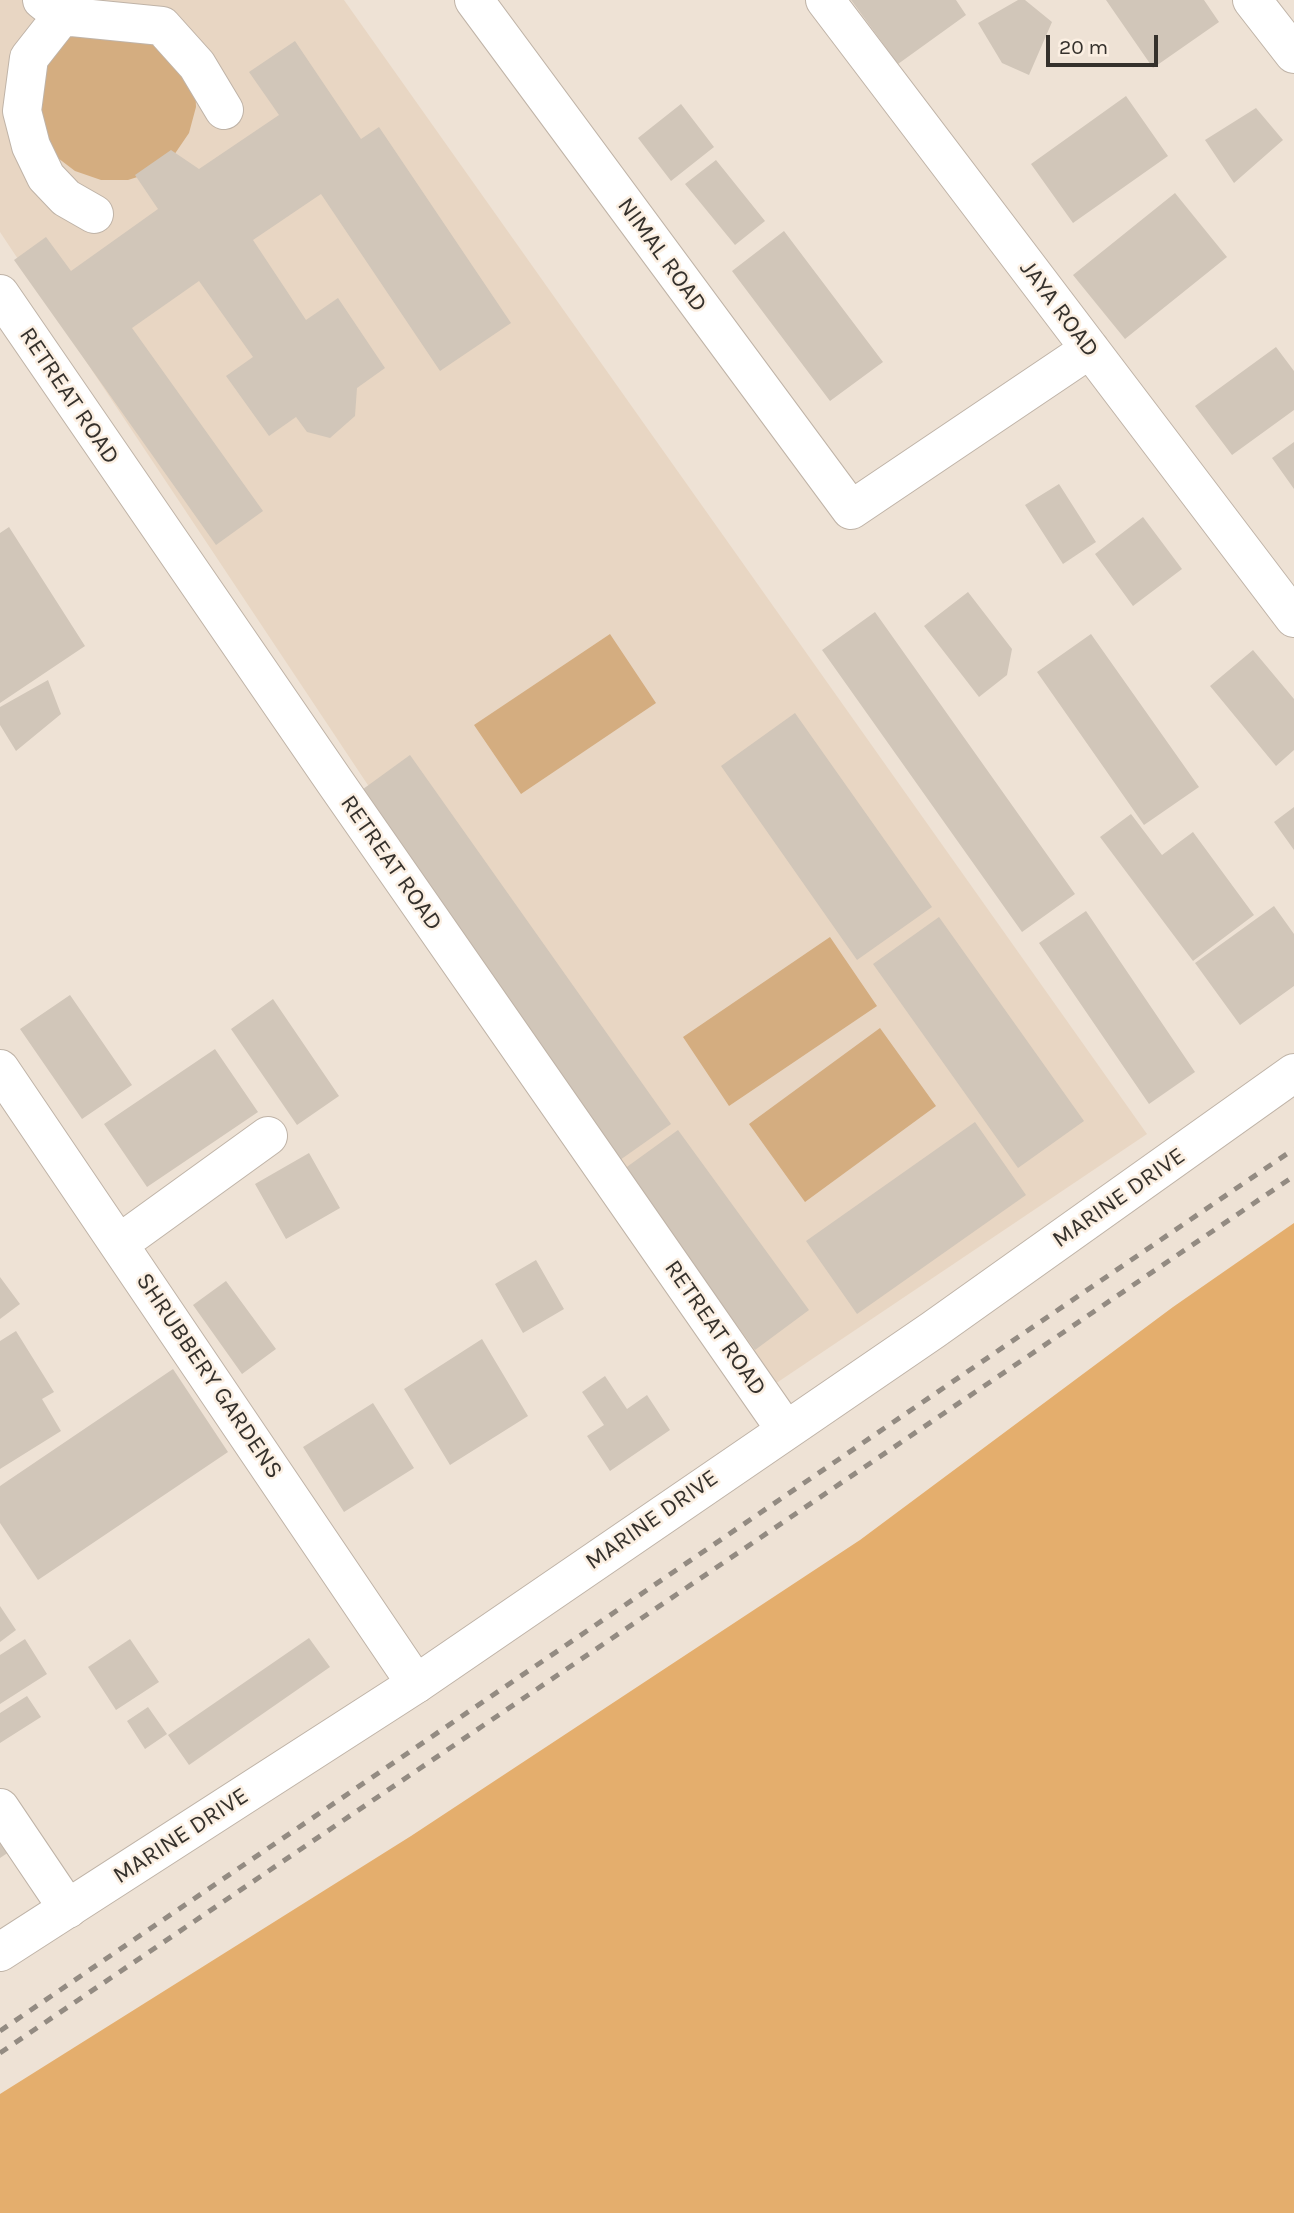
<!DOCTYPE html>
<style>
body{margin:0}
#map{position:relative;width:1294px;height:2213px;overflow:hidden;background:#eee2d5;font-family:Karla,sans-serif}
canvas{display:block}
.scale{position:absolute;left:1046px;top:35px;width:112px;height:32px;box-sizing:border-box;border:4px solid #35312c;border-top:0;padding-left:9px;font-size:21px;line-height:24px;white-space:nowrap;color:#35312c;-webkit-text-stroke:5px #fbefe2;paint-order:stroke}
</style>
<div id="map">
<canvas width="1294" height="2213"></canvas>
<div class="scale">20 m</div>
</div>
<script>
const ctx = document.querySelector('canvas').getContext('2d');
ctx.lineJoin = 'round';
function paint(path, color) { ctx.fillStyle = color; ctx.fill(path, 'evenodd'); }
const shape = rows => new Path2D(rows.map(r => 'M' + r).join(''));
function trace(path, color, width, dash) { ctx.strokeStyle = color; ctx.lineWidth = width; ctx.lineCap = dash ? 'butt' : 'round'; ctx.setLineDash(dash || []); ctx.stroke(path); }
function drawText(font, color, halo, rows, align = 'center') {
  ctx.font = font + ' Karla,sans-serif'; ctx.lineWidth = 5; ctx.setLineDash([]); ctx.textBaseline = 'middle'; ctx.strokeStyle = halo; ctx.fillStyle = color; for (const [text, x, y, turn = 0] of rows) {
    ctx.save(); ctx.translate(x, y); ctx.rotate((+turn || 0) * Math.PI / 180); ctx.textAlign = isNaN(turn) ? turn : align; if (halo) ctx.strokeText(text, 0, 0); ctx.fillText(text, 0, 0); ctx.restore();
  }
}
paint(shape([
 [0,0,344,0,1147,1134,769,1388,0,232]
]), '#e8d6c3');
paint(shape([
 [143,20,195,80,196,107,189,133,174,155,153,172,128,180,101,180,75,171,54,155,39,131,34,78,64,32],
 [610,634,656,703,521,794,474,725],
 [830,937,877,1006,729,1106,683,1037],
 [880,1028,936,1106,805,1202,749,1124]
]), '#d4ad80');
paint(shape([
 [1294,1223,1294,2213,0,2213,0,2094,411,1836,860,1540,1173,1307]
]), '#e4ae6d');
paint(shape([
 [851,0,956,0,966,15,898,64],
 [1018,0,1025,0,1052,22,1029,75,1002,63,978,23],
 [1106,0,1204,0,1219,22,1153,68],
 [295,41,361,139,379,127,511,323,440,371,321,194,253,240,306,320,338,298,385,368,357,388,355,416,330,438,307,432,296,417,269,436,226,376,253,357,199,281,132,328,263,511,216,545,14,260,46,237,71,271,158,209,135,175,171,150,199,169,279,115,249,72],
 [1126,96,1168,156,1073,223,1031,164],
 [681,104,714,147,671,181,638,138],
 [1256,108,1283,140,1234,183,1205,140],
 [716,160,765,221,735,245,685,184],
 [1175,193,1227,257,1125,339,1073,275],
 [784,231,883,362,830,401,732,271],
 [1276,347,1294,371,1294,410,1232,455,1195,406],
 [1294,442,1294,489,1272,458],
 [1059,484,1096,542,1063,564,1025,505],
 [1143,517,1182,569,1133,606,1095,554],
 [9,527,85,646,0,703,0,533],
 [968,592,1012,649,1007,675,979,697,924,626],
 [875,612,1075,894,1022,932,822,650],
 [1091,634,1199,787,1144,825,1037,672],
 [1253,650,1294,699,1294,750,1276,766,1210,686],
 [48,680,61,714,16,751,0,725,0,707],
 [795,713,932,907,857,960,721,766],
 [410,755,671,1124,620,1160,359,792],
 [1294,807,1294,850,1274,822],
 [1131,814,1162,855,1193,832,1254,915,1193,961,1100,837],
 [1274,906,1294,934,1294,986,1240,1025,1195,963],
 [1086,911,1195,1072,1149,1104,1039,943],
 [939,917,1084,1121,1018,1168,873,964],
 [70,995,132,1085,82,1119,20,1029],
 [273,999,339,1096,297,1125,231,1029],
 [215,1049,258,1112,147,1187,104,1124],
 [975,1122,1026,1195,857,1314,806,1241],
 [678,1130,809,1310,755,1350,624,1169],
 [309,1153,340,1208,286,1239,255,1184],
 [536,1260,564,1309,523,1333,495,1284],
 [0,1277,20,1304,0,1319],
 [226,1281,276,1349,242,1374,193,1305],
 [16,1331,54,1392,42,1399,61,1431,0,1469,0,1341],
 [482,1339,528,1416,450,1465,404,1389],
 [173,1369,228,1452,38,1580,0,1523,0,1486],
 [605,1376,627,1409,647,1395,670,1430,610,1471,587,1436,604,1425,582,1392],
 [373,1403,414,1468,344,1512,303,1447],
 [0,1606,16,1630,0,1642],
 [309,1638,330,1667,189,1765,168,1735],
 [25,1639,47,1674,0,1704,0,1655],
 [130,1639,159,1682,116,1710,88,1667],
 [27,1696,41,1717,0,1743,0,1713],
 [148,1707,167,1734,145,1749,127,1721],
 [0,1833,12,1850,0,1858]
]), '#d1c6b9');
const minor = shape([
 [42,0,62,16,162,26,197,65,224,110],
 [474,0,851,510,1090,349],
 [825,0,1294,618],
 [1252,0,1294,54],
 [62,16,29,58,22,111,31,146,46,177,66,198,94,214],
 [0,294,335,782,785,1429],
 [0,1069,416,1684],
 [120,1243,268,1136],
 [0,1808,68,1909]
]);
const major = shape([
 [0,1952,416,1684,933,1330,1294,1073]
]);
trace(minor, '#bfb3a7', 40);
trace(major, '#bfb3a7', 40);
trace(minor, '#fff', 38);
trace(major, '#fff', 38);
trace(shape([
 [0,2031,1294,1149],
 [0,2053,1294,1176]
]), '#938b82', 5, [9, 9]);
drawText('24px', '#35312c', '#fbefe2', [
 ["NIMAL ROAD",662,255,54],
 ["JAYA ROAD",1059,309,53],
 ["RETREAT ROAD",69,396,56],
 ["RETREAT ROAD",391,863,55],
 ["MARINE DRIVE",1119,1198,-35],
 ["RETREAT ROAD",715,1328,55],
 ["SHRUBBERY GARDENS",209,1376,56],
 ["MARINE DRIVE",652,1520,-35],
 ["MARINE DRIVE",181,1836,-33]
]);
</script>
